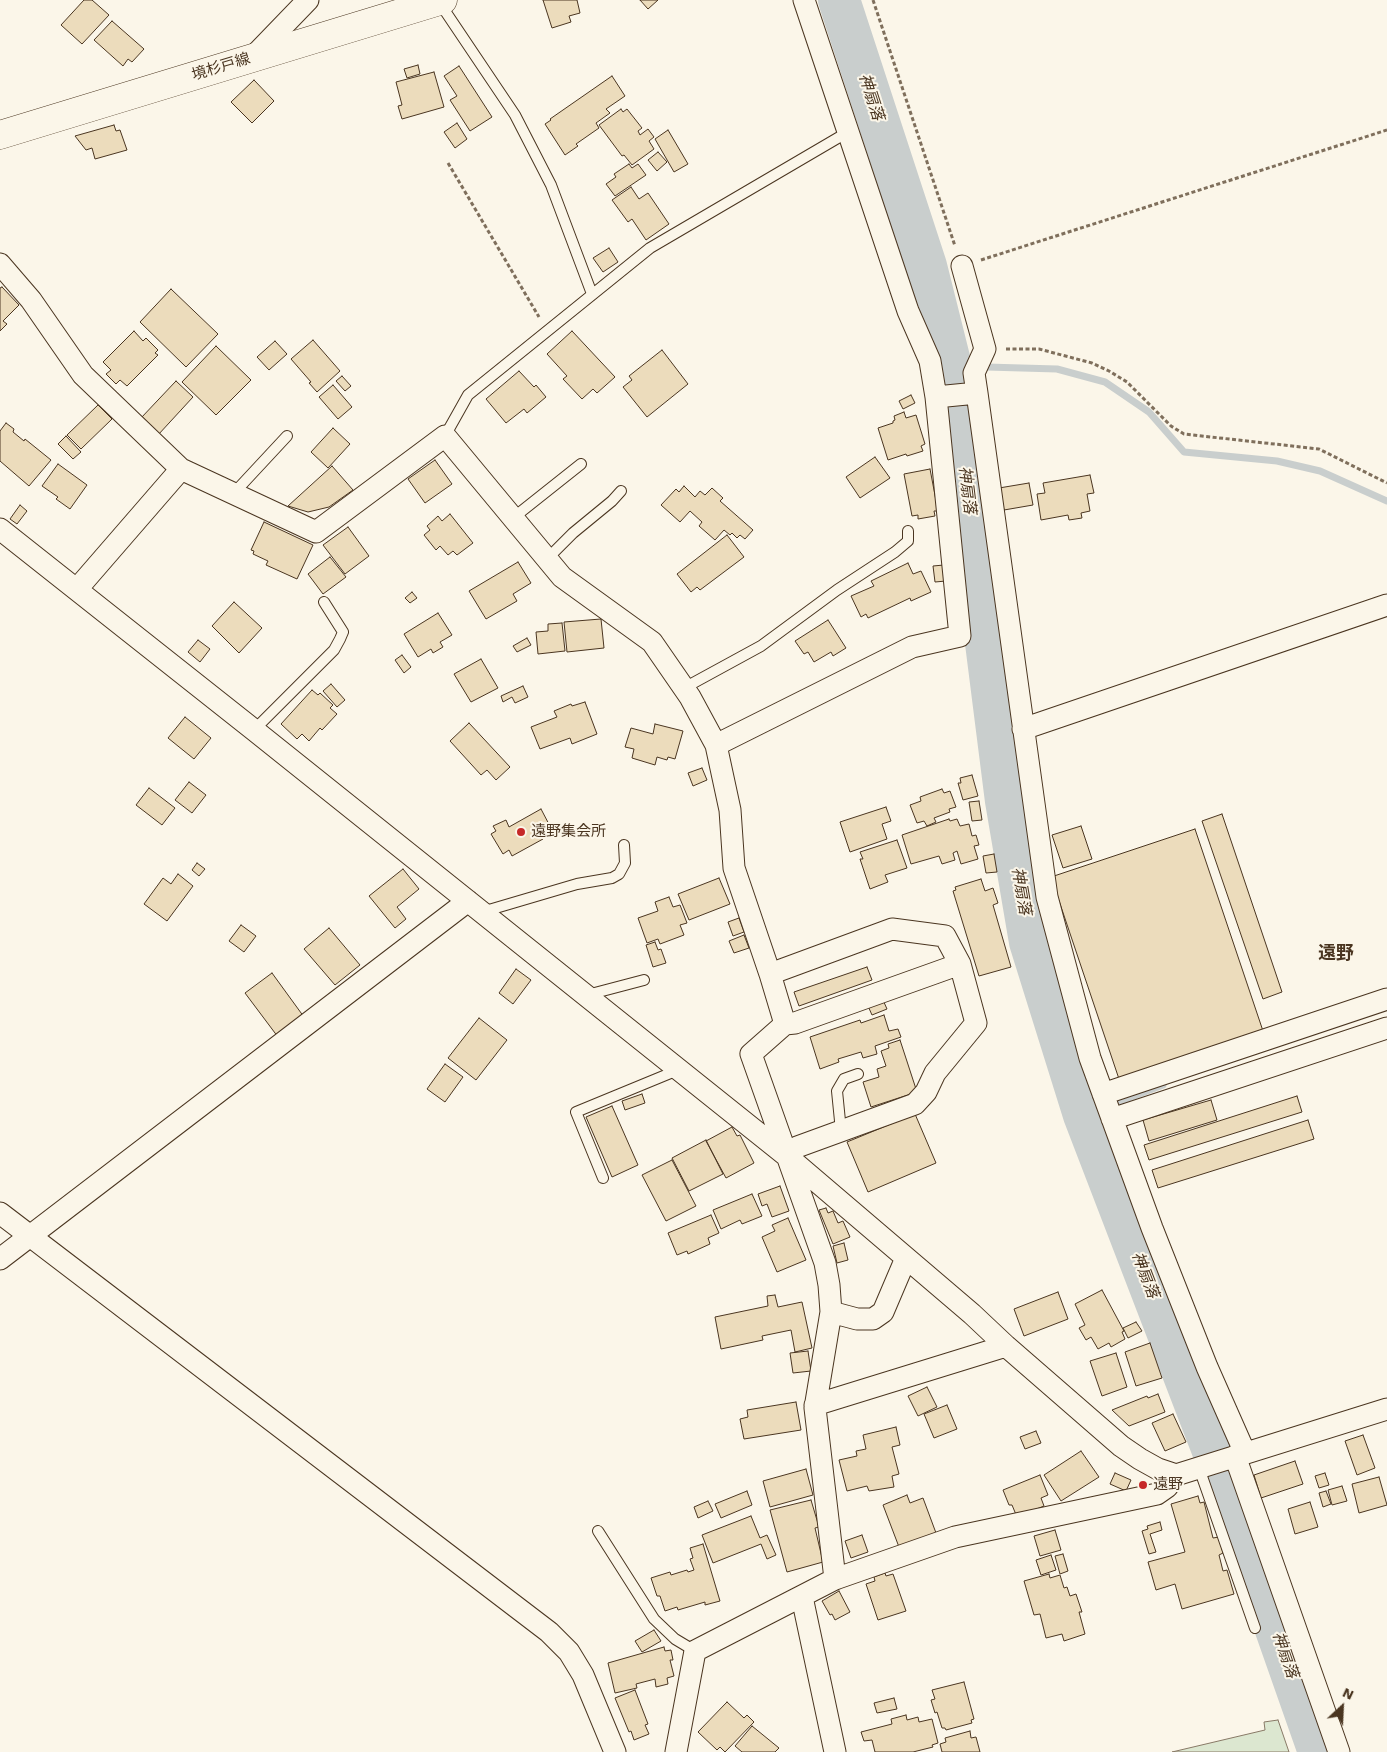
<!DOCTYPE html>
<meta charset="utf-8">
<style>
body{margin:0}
#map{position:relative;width:1387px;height:1752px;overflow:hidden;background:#fbf6e9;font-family:"Work Sans",sans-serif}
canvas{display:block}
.north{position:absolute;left:1317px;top:1682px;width:50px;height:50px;-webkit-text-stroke:4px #fbf6e9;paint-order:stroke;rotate:25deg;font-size:14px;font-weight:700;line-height:20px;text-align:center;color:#4a3520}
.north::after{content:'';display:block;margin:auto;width:18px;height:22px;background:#4a3520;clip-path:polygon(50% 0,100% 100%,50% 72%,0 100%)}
</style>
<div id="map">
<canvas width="1387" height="1752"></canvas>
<div class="north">N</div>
</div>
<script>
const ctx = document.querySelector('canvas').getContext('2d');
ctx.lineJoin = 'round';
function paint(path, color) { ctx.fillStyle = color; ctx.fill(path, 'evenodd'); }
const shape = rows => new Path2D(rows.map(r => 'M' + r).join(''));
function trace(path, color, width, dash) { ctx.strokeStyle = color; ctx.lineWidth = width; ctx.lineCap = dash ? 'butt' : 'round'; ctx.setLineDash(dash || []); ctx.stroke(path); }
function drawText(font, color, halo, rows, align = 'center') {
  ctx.font = font + ' "Work Sans","Noto Sans JP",sans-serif'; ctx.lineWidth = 4; ctx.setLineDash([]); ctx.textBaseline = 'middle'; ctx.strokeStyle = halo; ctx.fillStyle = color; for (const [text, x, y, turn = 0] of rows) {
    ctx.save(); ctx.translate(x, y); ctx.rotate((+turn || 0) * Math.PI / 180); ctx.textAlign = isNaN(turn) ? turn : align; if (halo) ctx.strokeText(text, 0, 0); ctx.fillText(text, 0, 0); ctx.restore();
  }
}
const green = shape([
 [1278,1720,1289,1752,1172,1752,1265,1730,1264,1722,1278,1720]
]);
paint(green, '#dce7d0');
trace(green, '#887966', 1);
trace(shape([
 [951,366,1057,369,1105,382,1149,412,1184,452,1277,461,1320,471,1387,501],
 [1084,1115,1163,1085]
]), '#c9cecd', 7);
trace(shape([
 [839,0,926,266,951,366,1006,801,1030,942,1084,1115,1215,1456,1319,1752]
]), '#c9cecd', 42);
const building = shape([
 [84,0,92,0,109,15,82,44,61,25,84,0],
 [543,0,577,0,580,13,569,16,571,22,552,28,543,0],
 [640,0,658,0,648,9,640,0],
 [112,21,144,49,132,62,128,59,123,66,94,40,112,21],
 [418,65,420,74,407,78,404,69,418,65],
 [459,66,492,117,470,131,450,100,457,96,444,76,459,66],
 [434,72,444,107,402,119,398,106,402,105,396,82,434,72],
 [612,76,625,96,606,109,610,113,596,123,599,128,576,144,578,146,565,155,545,124,551,120,550,119,612,76],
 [254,80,274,101,252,123,231,102,254,80],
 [621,109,623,112,627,109,642,128,638,131,640,135,648,129,654,137,649,141,654,149,632,165,624,155,622,156,599,125,621,109],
 [457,123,467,139,455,148,444,132,457,123],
 [114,125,116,131,120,130,127,150,95,159,92,148,86,150,75,136,114,125],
 [668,130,688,164,674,172,655,139,668,130],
 [658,152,667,162,657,171,648,160,658,152],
 [629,164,632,168,638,164,646,175,615,196,606,184,616,177,614,174,629,164],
 [631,187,639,199,648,193,669,224,646,240,632,219,628,222,612,200,631,187],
 [609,248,618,262,603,272,593,258,609,248],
 [2,287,19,305,3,321,7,324,0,331,0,288,2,287],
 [171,289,218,334,186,367,140,322,171,289],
 [134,331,143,341,146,338,158,350,155,353,158,355,127,386,120,380,116,384,106,374,111,370,103,362,134,331],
 [572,331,615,377,597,393,593,389,582,399,563,379,567,376,547,354,572,331],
 [313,340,340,371,317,392,309,383,311,382,291,359,313,340],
 [275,341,287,354,269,370,257,357,275,341],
 [216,346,251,380,216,415,182,382,216,346],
 [662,350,688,384,647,417,623,387,632,380,629,376,662,350],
 [519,371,534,387,536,385,546,397,527,413,524,409,506,423,486,399,519,371],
 [342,376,351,386,345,391,336,381,342,376],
 [176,381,193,397,158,435,141,418,176,381],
 [333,385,352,407,338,419,319,397,333,385],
 [911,395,915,403,903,409,899,401,911,395],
 [98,405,112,419,81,449,67,435,98,405],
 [904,412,906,418,916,415,925,444,921,446,923,451,907,456,906,454,888,460,878,428,893,423,893,421,895,420,894,416,904,412],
 [6,423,14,429,13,432,24,441,25,439,51,460,29,486,0,461,0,431,6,423],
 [333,428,350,444,328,468,311,452,333,428],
 [66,436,81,452,73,459,58,444,66,436],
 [875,457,890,478,860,498,846,477,875,457],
 [435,460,452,484,425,503,408,479,435,460],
 [58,464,87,485,70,509,56,499,58,497,42,486,58,464],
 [332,466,353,490,329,507,308,512,288,506,332,466],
 [930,469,938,511,934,511,935,516,918,519,918,515,912,516,904,474,930,469],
 [1090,475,1094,493,1087,494,1090,511,1081,513,1082,518,1069,520,1068,515,1041,520,1037,494,1045,493,1043,483,1090,475],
 [1029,483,1033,505,1004,510,999,488,1029,483],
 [684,486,695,497,700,491,705,495,712,488,723,498,720,501,753,530,745,539,740,535,737,538,732,533,730,535,724,530,715,540,699,526,702,522,690,511,680,522,661,505,676,489,679,492,684,486],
 [20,505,27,511,17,524,10,519,20,505],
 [450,514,473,543,457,555,453,551,448,555,440,546,436,550,424,535,430,530,427,526,438,516,442,521,450,514],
 [264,522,313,545,297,579,266,565,268,561,253,554,254,551,251,550,264,522],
 [348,527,369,556,345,574,323,545,348,527],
 [727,535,744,557,700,590,697,587,691,592,677,574,727,535],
 [330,557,346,577,323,594,308,574,330,557],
 [518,562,531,583,513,594,517,601,486,619,469,591,518,562],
 [908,563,913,574,921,571,931,592,911,601,910,598,868,618,866,614,861,617,851,596,874,586,871,581,908,563],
 [944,565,946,581,935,582,933,566,944,565],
 [412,592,417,598,410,603,405,598,412,592],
 [234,602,262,628,239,653,212,626,234,602],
 [438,613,452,635,440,642,443,647,433,653,431,649,418,657,404,634,438,613],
 [601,619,604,648,567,652,564,622,601,619],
 [828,620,846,648,833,656,831,652,814,662,808,652,804,654,795,641,828,620],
 [562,623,565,651,538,654,536,632,548,631,548,624,562,623],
 [527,638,531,645,517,652,513,646,527,638],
 [198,640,210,649,200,662,188,652,198,640],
 [402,655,411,667,404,673,395,660,402,655],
 [481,659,498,688,471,702,454,674,481,659],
 [331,684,345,700,337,707,323,691,331,684],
 [523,686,528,697,515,703,512,697,503,702,501,696,523,686],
 [312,690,318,695,320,693,333,705,330,708,337,714,322,730,320,728,309,741,302,734,297,739,281,724,312,690],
 [585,702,597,734,572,744,570,738,540,749,531,727,557,717,554,711,571,704,572,706,585,702],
 [185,717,211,738,194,759,168,738,185,717],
 [469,723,510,767,496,780,487,770,481,775,450,741,469,723],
 [655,724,683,731,675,759,668,757,667,760,657,757,655,765,632,758,634,749,625,747,631,728,653,734,655,724],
 [702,768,707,780,693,786,688,773,702,768],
 [972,775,978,796,963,800,958,783,961,783,960,778,972,775],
 [189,782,206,795,192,813,175,800,189,782],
 [149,788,175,808,162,825,136,805,149,788],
 [942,789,944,793,950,791,956,807,949,809,950,812,934,818,936,822,927,826,924,821,917,823,910,805,921,801,920,797,942,789],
 [979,801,982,820,972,821,969,802,979,801],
 [886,807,891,821,882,824,887,839,850,852,840,822,886,807],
 [541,809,552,830,541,836,543,839,512,856,509,850,503,854,491,834,496,831,493,826,506,820,509,827,541,809],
 [1222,814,1282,992,1263,999,1202,821,1222,814],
 [949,819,950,821,957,819,960,826,969,824,972,836,976,835,979,845,974,846,978,859,961,864,957,851,953,853,955,860,942,864,939,856,911,864,902,835,949,819],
 [1081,826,1092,859,1063,868,1052,835,1081,826],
 [1195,829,1263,1031,1119,1079,1051,877,1195,829],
 [897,840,907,868,885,875,888,882,870,889,860,859,863,859,860,852,897,840],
 [994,854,997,872,986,873,983,856,994,854],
 [197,863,205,869,199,876,192,870,197,863],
 [403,869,419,889,397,907,406,919,395,928,369,896,403,869],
 [178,874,193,886,167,921,144,904,163,878,171,884,178,874],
 [719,878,730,904,689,920,678,894,719,878],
 [981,879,985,891,993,888,998,903,993,905,1011,967,979,976,953,891,956,890,955,887,981,879],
 [669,897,673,907,680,905,687,923,680,925,684,935,660,944,658,939,647,943,638,918,658,911,655,902,669,897],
 [739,918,744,932,733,936,728,922,739,918],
 [241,925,256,936,244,952,229,941,241,925],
 [329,928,360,965,335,985,304,949,329,928],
 [744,935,749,948,734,953,729,941,744,935],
 [655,942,658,950,661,949,666,963,653,967,646,945,655,942],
 [867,967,872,980,799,1006,794,992,867,967],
 [516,969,531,980,513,1004,499,993,516,969],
 [272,973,304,1017,278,1037,245,993,272,973],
 [883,1000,887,1009,872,1015,868,1006,883,1000],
 [884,1015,889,1031,898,1029,901,1037,875,1046,877,1054,863,1058,861,1052,838,1059,839,1062,820,1069,810,1037,860,1020,861,1023,884,1015],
 [479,1018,507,1040,476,1080,448,1058,479,1018],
 [900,1040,917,1092,871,1107,863,1082,879,1077,877,1069,886,1066,881,1051,889,1048,888,1044,900,1040],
 [445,1064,463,1077,445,1102,427,1089,445,1064],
 [642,1094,645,1103,625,1110,622,1101,642,1094],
 [1297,1096,1302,1112,1149,1160,1144,1145,1297,1096],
 [1211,1100,1217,1120,1149,1141,1143,1120,1211,1100],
 [612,1106,638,1165,612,1177,586,1117,612,1106],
 [915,1114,936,1163,868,1192,847,1142,915,1114],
 [1308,1120,1314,1139,1158,1188,1152,1170,1308,1120],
 [732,1127,737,1136,740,1135,754,1163,726,1178,706,1141,732,1127],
 [706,1140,723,1174,689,1191,672,1158,706,1140],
 [672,1160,696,1206,666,1221,642,1175,672,1160],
 [780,1186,789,1211,772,1217,767,1204,762,1206,758,1194,780,1186],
 [752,1194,762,1216,742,1224,740,1220,721,1229,713,1210,752,1194],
 [826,1208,828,1213,833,1211,838,1223,843,1221,850,1237,833,1244,819,1210,826,1208],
 [711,1215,719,1233,708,1238,710,1244,688,1254,687,1251,677,1255,668,1233,711,1215],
 [788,1218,806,1260,777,1272,762,1237,775,1231,772,1225,788,1218],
 [844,1243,848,1260,837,1263,833,1246,844,1243],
 [1102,1290,1124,1331,1122,1332,1125,1339,1111,1347,1109,1343,1098,1349,1091,1337,1086,1340,1079,1328,1085,1325,1075,1304,1102,1290],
 [1058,1292,1068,1319,1024,1336,1014,1309,1058,1292],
 [775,1295,778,1307,802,1302,812,1348,795,1352,791,1330,762,1336,763,1340,721,1349,715,1317,768,1306,767,1296,775,1295],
 [1136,1322,1142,1331,1128,1338,1123,1328,1136,1322],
 [1150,1343,1162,1378,1136,1386,1125,1352,1150,1343],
 [808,1351,811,1371,793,1373,790,1353,808,1351],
 [1116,1353,1127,1387,1102,1396,1090,1361,1116,1353],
 [927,1387,937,1407,918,1416,908,1396,927,1387],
 [1158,1394,1165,1412,1129,1426,1112,1410,1147,1396,1148,1398,1158,1394],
 [796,1402,801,1430,744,1439,740,1419,748,1417,747,1410,796,1402],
 [947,1405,957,1429,934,1438,924,1414,947,1405],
 [1173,1414,1186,1442,1165,1451,1152,1423,1173,1414],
 [896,1427,900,1445,892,1447,899,1474,892,1476,894,1487,869,1491,867,1486,847,1491,839,1460,857,1456,856,1451,866,1449,863,1435,896,1427],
 [1036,1431,1041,1443,1025,1449,1020,1437,1036,1431],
 [1363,1435,1375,1468,1357,1475,1345,1441,1363,1435],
 [1081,1451,1099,1477,1061,1501,1044,1475,1081,1451],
 [1295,1461,1303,1484,1261,1498,1254,1475,1295,1461],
 [806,1469,813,1495,770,1507,763,1481,806,1469],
 [1115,1473,1131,1480,1126,1491,1110,1484,1115,1473],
 [1325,1473,1329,1485,1319,1488,1315,1476,1325,1473],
 [1040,1475,1048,1495,1041,1498,1044,1506,1017,1517,1012,1505,1009,1505,1003,1490,1040,1475],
 [1379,1477,1387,1505,1359,1513,1352,1484,1379,1477],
 [1342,1486,1347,1501,1332,1505,1328,1490,1342,1486],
 [747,1491,752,1505,721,1518,715,1504,747,1491],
 [1326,1491,1331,1504,1323,1507,1319,1493,1326,1491],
 [907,1495,910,1503,923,1498,936,1533,899,1547,883,1505,907,1495],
 [1198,1496,1200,1503,1204,1502,1213,1538,1219,1537,1223,1553,1219,1555,1223,1571,1227,1570,1234,1594,1182,1609,1175,1584,1156,1590,1148,1562,1185,1552,1171,1504,1198,1496],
 [811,1500,819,1527,815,1528,823,1562,787,1572,770,1510,811,1500],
 [708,1501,713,1511,698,1518,694,1507,708,1501],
 [1310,1502,1318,1527,1295,1534,1288,1509,1310,1502],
 [751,1516,760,1538,767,1535,776,1555,767,1559,761,1544,713,1563,702,1535,751,1516],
 [1160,1522,1162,1530,1150,1534,1156,1552,1149,1554,1142,1531,1148,1529,1147,1526,1160,1522],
 [1055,1530,1061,1550,1040,1556,1034,1536,1055,1530],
 [862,1535,868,1552,851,1558,845,1541,862,1535],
 [703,1544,720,1601,705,1605,705,1602,678,1610,677,1607,665,1611,660,1596,657,1596,651,1578,670,1572,671,1575,687,1570,688,1572,694,1570,690,1559,693,1558,690,1548,703,1544],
 [1063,1554,1068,1571,1060,1574,1055,1556,1063,1554],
 [1051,1555,1056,1570,1041,1575,1036,1560,1051,1555],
 [885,1573,886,1576,893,1574,906,1611,878,1620,866,1584,875,1581,874,1577,885,1573],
 [1049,1574,1050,1578,1060,1575,1064,1588,1067,1587,1070,1596,1076,1594,1082,1612,1079,1612,1085,1634,1064,1641,1062,1634,1046,1638,1040,1614,1034,1615,1024,1581,1049,1574],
 [839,1591,850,1612,835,1620,832,1614,830,1615,822,1601,839,1591],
 [654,1630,661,1641,642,1652,635,1641,654,1630],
 [664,1647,665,1651,671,1650,673,1660,670,1660,674,1676,667,1678,668,1684,656,1687,655,1679,636,1684,637,1688,615,1693,608,1663,664,1647],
 [964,1682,974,1719,971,1720,972,1723,946,1730,945,1728,942,1728,937,1712,935,1713,931,1700,935,1699,932,1690,964,1682],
 [635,1690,648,1724,645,1725,649,1734,634,1740,631,1731,629,1732,615,1698,635,1690],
 [894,1698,897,1709,877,1713,874,1703,894,1698],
 [727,1702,744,1718,747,1715,754,1722,725,1752,720,1747,717,1750,698,1732,727,1702],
 [906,1715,907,1720,918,1717,919,1722,932,1719,938,1743,932,1745,933,1747,913,1752,875,1752,872,1740,864,1741,861,1732,892,1724,891,1719,906,1715],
 [752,1726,779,1748,775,1752,742,1752,735,1746,752,1726],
 [970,1731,971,1738,976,1737,980,1752,942,1752,940,1744,946,1742,945,1738,970,1731]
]);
paint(building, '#ecdcbc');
trace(building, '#4a3520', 1);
const lane = shape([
 [439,2,515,115,551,185,592,294],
 [445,436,468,395,650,248,848,132],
 [234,493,287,436],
 [513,518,581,464],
 [547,559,573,533,612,501,621,491],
 [684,688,761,646,837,590,895,552,908,541,908,531],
 [254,730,334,650,340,639,343,632,324,602],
 [482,912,577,884,612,878,619,874,625,863,624,845],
 [587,995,644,980],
 [841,1131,837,1091,844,1079,858,1074],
 [603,1178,576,1112,678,1070],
 [1199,1468,1255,1628],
 [598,1531,654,1619,675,1639,695,1651]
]);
const street = shape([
 [253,57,308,0],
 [0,264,31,300,83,375,181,469,316,532,445,436,562,577,652,642,690,697,716,745,730,810,734,868,770,974,785,1024,751,1054,825,1263,829,1285,831,1312,815,1408,835,1579],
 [962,266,985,349,974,373,977,393,1047,897,1090,1058,1152,1228,1207,1367,1245,1453],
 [936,397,977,393],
 [0,529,254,730,788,1157,972,1314,1006,1346,1121,1446,1140,1459,1158,1469,1176,1475,1387,1409],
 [77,589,181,469],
 [1023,729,1387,605],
 [716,745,912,647,960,636,936,397,930,361,908,311,804,0],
 [770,974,892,929,945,936,960,964,976,1023,935,1073,926,1092,915,1104,797,1147,788,1157],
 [785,1024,795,1023,960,964],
 [1103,1094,1387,999],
 [1112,1119,1387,1028],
 [0,1213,549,1632,569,1652,583,1675,615,1752],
 [0,1259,468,901],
 [831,1312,857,1319,873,1319,883,1312,906,1258],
 [815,1405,1006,1346],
 [1235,1456,1339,1752],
 [802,1597,835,1752],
 [676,1752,695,1651,835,1579,955,1537,1157,1494,1167,1487,1176,1475]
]);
const primary = shape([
 [0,135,443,0]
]);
trace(lane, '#4a3520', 12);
trace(street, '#4a3520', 23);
trace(primary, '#4a3520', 29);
trace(shape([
 [873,0,955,246],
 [448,163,539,317],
 [981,260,1387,130],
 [1006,349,1039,349,1092,363,1109,371,1127,382,1171,426,1184,434,1319,449,1387,483]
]), '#7f6f5c', 3, [4, 2.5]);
trace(lane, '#fbf6e9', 10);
trace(street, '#fbf6e9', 21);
trace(primary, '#fbf6e9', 28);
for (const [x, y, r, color] of [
 [521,832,5,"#c62828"],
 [1143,1485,5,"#c62828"]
]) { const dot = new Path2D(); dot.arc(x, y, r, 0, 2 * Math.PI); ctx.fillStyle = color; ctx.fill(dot); trace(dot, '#fbf6e9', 2); }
drawText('15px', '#4a3520', '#fbf6e9', [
 ["境杉戸線",221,67,-17]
]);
drawText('15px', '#4a3520', '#fbf6e9', [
 ["遠野集会所",531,832],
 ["遠野",1153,1485]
], 'left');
drawText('italic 16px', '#4a3520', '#fbf6e9', [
 ["神扇落",871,97,72],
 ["神扇落",967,490,83],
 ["神扇落",1021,891,80],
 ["神扇落",1145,1275,69],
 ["神扇落",1285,1655,71]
]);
drawText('bold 18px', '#4a3520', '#fbf6e9', [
 ["遠野",1336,954]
]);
</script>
